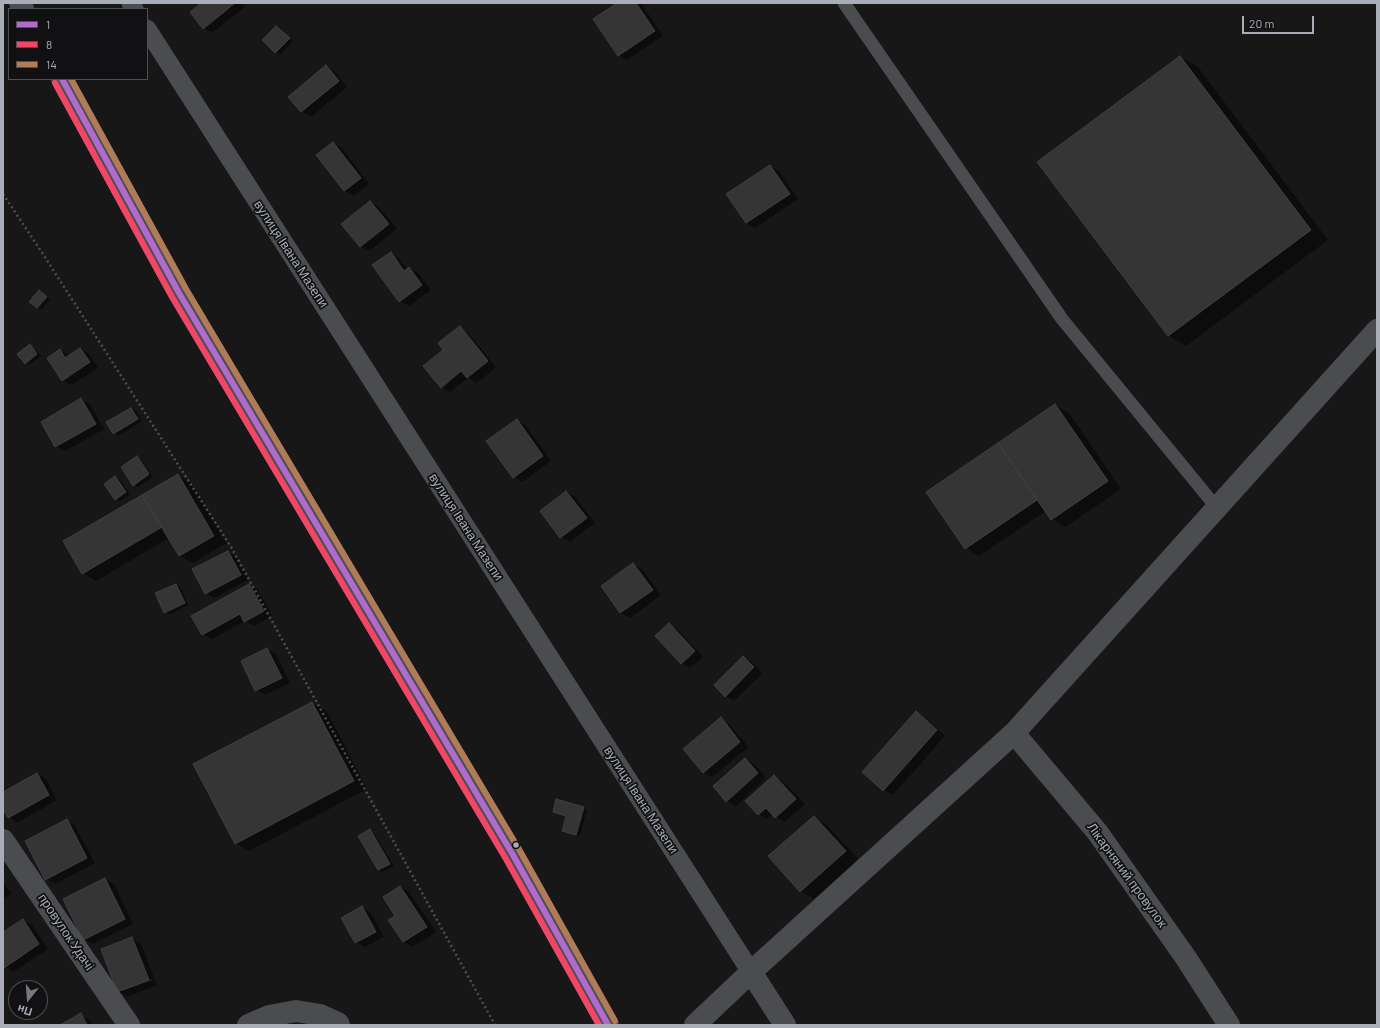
<!DOCTYPE html>
<meta charset="utf-8">
<style>
body{margin:0}
#map{position:relative;width:1380px;height:1028px;overflow:hidden;background:#171717;font-family:Barlow,sans-serif}
canvas{display:block}
.frame{position:absolute;inset:0;border:4px solid #a8adb8;pointer-events:none}
.legend{position:absolute;left:8px;top:8px;width:140px;height:72px;box-sizing:border-box;background:#111113;border:1px solid #4d4f55;margin:0;padding:5px 7px;list-style:none;font-size:12px;color:#a8adb8}
.legend li{display:flex;align-items:center;gap:8px;height:20px}
.legend b{width:20px;border:1px solid #4d4f55}
.north{position:absolute;left:8px;top:980px;width:40px;height:40px;box-sizing:border-box;background:#111113;border:1px solid #4d4f55;border-radius:50%;rotate:197deg;font-size:11px;font-weight:700;line-height:16px;text-align:center;color:#a8adb8}
.north::after{content:'';display:block;margin:auto;width:14px;height:18px;background:#757880;clip-path:polygon(50% 0,100% 100%,50% 72%,0 100%)}
.scale{position:absolute;left:1242px;top:16px;width:72px;height:18px;box-sizing:border-box;border:2px solid #a8adb8;border-top:0;padding-left:5px;font-size:12px;line-height:14px;white-space:nowrap;color:#a8adb8;-webkit-text-stroke:3px #111113;paint-order:stroke}
</style>
<div id="map">
<canvas width="1380" height="1028"></canvas>
<div class="frame"></div>
<ul class="legend">
<li><b style="height:5px;background:#b06ccc"></b>1</li>
<li><b style="height:5px;background:#f34667"></b>8</li>
<li><b style="height:5px;background:#b07c57"></b>14</li>
</ul>
<div class="north">Пн</div>
<div class="scale">20 m</div>
</div>
<script>
const ctx = document.querySelector('canvas').getContext('2d');
ctx.lineJoin = 'round';
function paint(path, color) { ctx.fillStyle = color; ctx.fill(path, 'evenodd'); }
const shape = rows => new Path2D(rows.map(r => 'M' + r).join(''));
function trace(path, color, width, dash) { ctx.strokeStyle = color; ctx.lineWidth = width; ctx.lineCap = dash ? 'butt' : 'round'; ctx.setLineDash(dash || []); ctx.stroke(path); }
function drawText(font, color, halo, rows, align = 'center') {
  ctx.font = font + ' Barlow,sans-serif'; ctx.lineWidth = 3.5; ctx.setLineDash([]); ctx.textBaseline = 'middle'; ctx.strokeStyle = halo; ctx.fillStyle = color; for (const [text, x, y, turn = 0] of rows) {
    ctx.save(); ctx.translate(x, y); ctx.rotate((+turn || 0) * Math.PI / 180); ctx.textAlign = isNaN(turn) ? turn : align; if (halo) ctx.strokeText(text, 0, 0); ctx.fillText(text, 0, 0); ctx.restore();
  }
}
paint(shape([
 [202,3,242,3,245,7,212,33,204,28],
 [619,3,641,3,663,36,627,60,619,55],
 [277,27,293,41,280,55,264,40],
 [1180,57,1198,67,1328,240,1186,346,1169,336,1039,163],
 [326,67,335,72,347,87,311,117,302,112,289,97],
 [333,143,342,148,369,184,354,196,345,191,317,155],
 [770,166,779,171,798,199,755,228,746,223],
 [370,202,379,207,397,229,369,251,360,246],
 [391,253,399,258,407,269,409,268,418,273,431,290,409,306,400,301],
 [39,291,50,299,41,310,37,307],
 [460,328,468,333,496,367,477,383,468,378,450,392,441,387,445,350],
 [30,345,34,348,41,356,29,365,25,363],
 [80,349,89,354,98,368,71,385,62,380,60,350,69,356],
 [81,399,90,404,104,429,65,451,56,446],
 [1055,405,1069,413,1121,489,1065,527,1052,519,1046,511,979,556,966,548,928,492],
 [131,409,136,411,142,421,118,436,114,433,108,423],
 [517,420,526,426,551,461,522,482,514,477],
 [137,458,141,460,153,477,138,487,134,485],
 [178,475,191,483,227,543,193,563,180,556,169,538,96,581,83,573],
 [115,477,119,479,130,494,120,501,116,499],
 [567,492,575,497,595,523,570,542,561,537],
 [228,552,236,557,249,580,214,598,205,593],
 [633,564,642,569,661,595,630,618,621,613,602,587],
 [176,585,180,587,188,605,169,615,165,612],
 [249,585,258,590,272,616,254,626,245,621,212,639,203,634],
 [670,625,678,630,703,657,690,668,681,663],
 [267,649,276,654,290,683,265,695,256,690],
 [744,657,752,662,763,673,734,701,726,696],
 [312,703,326,710,367,789,249,851,236,843],
 [916,713,925,718,945,736,893,795,884,790],
 [721,719,729,724,749,747,712,777,703,772],
 [745,759,754,764,766,778,736,806,727,801],
 [37,774,46,779,57,800,17,823,9,817,3,807,3,793],
 [774,776,783,781,805,804,784,822,773,814,767,819,759,814],
 [583,808,587,810,580,836,563,830,567,817,554,812],
 [814,817,827,825,858,859,814,899,800,891],
 [67,820,75,826,95,863,55,884,46,879],
 [370,830,374,833,394,866,383,872,379,870,359,837],
 [105,879,114,884,133,924,93,944,84,939],
 [3,882,11,894,3,899],
 [401,887,409,892,436,932,413,947,404,942,390,921,397,916,384,897],
 [362,907,371,913,384,937,365,947,356,942],
 [23,920,32,925,48,949,13,972,3,965,3,933],
 [132,938,141,944,157,985,127,997,118,992],
 [153,978,154,980,123,991,123,989],
 [81,1015,90,1020,93,1025,62,1025]
]), '#0007');
const building = shape([
 [201,3,235,3,203,29,190,12,201,3],
 [617,3,636,3,655,31,618,56,593,19,617,3],
 [276,26,290,38,275,53,262,40,276,26],
 [1180,56,1311,230,1168,336,1037,162,1180,56],
 [326,65,339,81,301,112,288,97,326,65],
 [333,142,361,178,344,191,316,155,333,142],
 [770,165,790,194,746,223,726,194,770,165],
 [370,201,389,224,360,247,341,224,370,201],
 [391,252,404,271,409,267,422,285,399,302,372,265,391,252],
 [39,290,47,297,37,308,29,302,39,290],
 [460,326,488,361,467,378,461,371,441,388,423,366,443,350,438,343,460,326],
 [30,344,37,354,25,364,17,354,30,344],
 [80,348,90,362,62,381,47,358,60,349,65,358,80,348],
 [81,398,96,424,55,447,41,422,81,398],
 [1055,404,1108,481,1051,520,998,443,1055,404],
 [131,408,138,419,113,434,106,422,131,408],
 [517,419,543,456,513,478,486,441,517,419],
 [998,443,1037,500,965,549,926,492,998,443],
 [137,456,149,474,133,486,121,467,137,456],
 [178,474,214,536,179,556,142,495,178,474],
 [115,476,126,492,115,500,104,484,115,476],
 [566,491,587,518,560,538,540,511,566,491],
 [142,495,162,527,82,574,63,541,142,495],
 [228,551,241,575,205,594,192,569,228,551],
 [633,563,653,590,620,613,601,586,633,563],
 [176,584,185,603,164,613,155,593,176,584],
 [249,584,264,611,244,622,240,614,202,635,191,616,249,584],
 [669,623,695,651,681,664,655,636,669,623],
 [267,648,282,678,255,691,241,661,267,648],
 [743,656,754,667,725,697,714,685,743,656],
 [312,702,354,781,235,844,193,764,312,702],
 [916,711,937,730,883,791,862,772,916,711],
 [721,717,740,742,703,773,683,749,721,717],
 [745,758,758,773,726,802,713,786,745,758],
 [37,773,49,795,8,818,3,809,3,792,37,773],
 [774,775,796,799,775,818,766,808,758,815,745,801,774,775],
 [556,799,584,807,576,835,562,831,566,816,553,812,556,799],
 [814,816,846,851,800,892,768,856,814,816],
 [67,819,87,858,45,880,25,841,67,819],
 [370,829,390,864,378,870,358,836,370,829],
 [105,878,125,919,83,940,63,899,105,878],
 [400,886,427,927,403,942,388,920,395,916,383,897,400,886],
 [362,906,376,932,355,943,341,918,362,906],
 [23,919,39,944,4,968,3,932,23,919],
 [132,937,149,980,117,992,101,949,132,937],
 [81,1013,87,1025,60,1025,81,1013]
]);
paint(building, '#353536');
trace(building, '#3f4043', 1);
trace(shape([
 [3,194,41,251,231,547,495,1025]
]), '#4d4e52', 2.5, [2, 3]);
trace(shape([
 [844,3,1062,319,1217,508]
]), '#4b4c50', 13);
trace(shape([
 [131,3,134,9],
 [147,29,751,972]
]), '#4b4c50', 19);
trace(shape([
 [1014,733,1098,833,1186,958,1229,1025],
 [3,840,129,1025],
 [751,972,785,1025],
 [248,1025,269,1016,296,1011,320,1015,338,1023,339,1025],
 [695,1025,751,972,1014,733,1377,330]
]), '#4b4c50', 22);
trace(shape([
 [20,3,23,9],
 [62,79,179,293,513,855,608,1025]
]), '#4e4e52', 22);
trace(shape([
 [62,79,179,293,513,855,608,1025]
]), '#b06ccc', 6);
trace(shape([
 [55,83,172,297,506,859,599,1025]
]), '#f34667', 6);
trace(shape([
 [71,79,186,289,520,851,615,1021]
]), '#b07c57', 6);
for (const [x, y, r, color] of [
 [516,845,3.5,"#a8adb8"]
]) { const dot = new Path2D(); dot.arc(x, y, r, 0, 2 * Math.PI); ctx.fillStyle = color; ctx.fill(dot); trace(dot, '#111113', 1.5); }
drawText('13px', '#a8adb8', '#111113', [
 ["вулиця Івана Мазепи",291,254,57],
 ["вулиця Івана Мазепи",466,527,57],
 ["вулиця Івана Мазепи",641,800,57],
 ["Лікарняний провулок",1127,875,54],
 ["провулок Удачі",66,932,56]
]);
</script>
